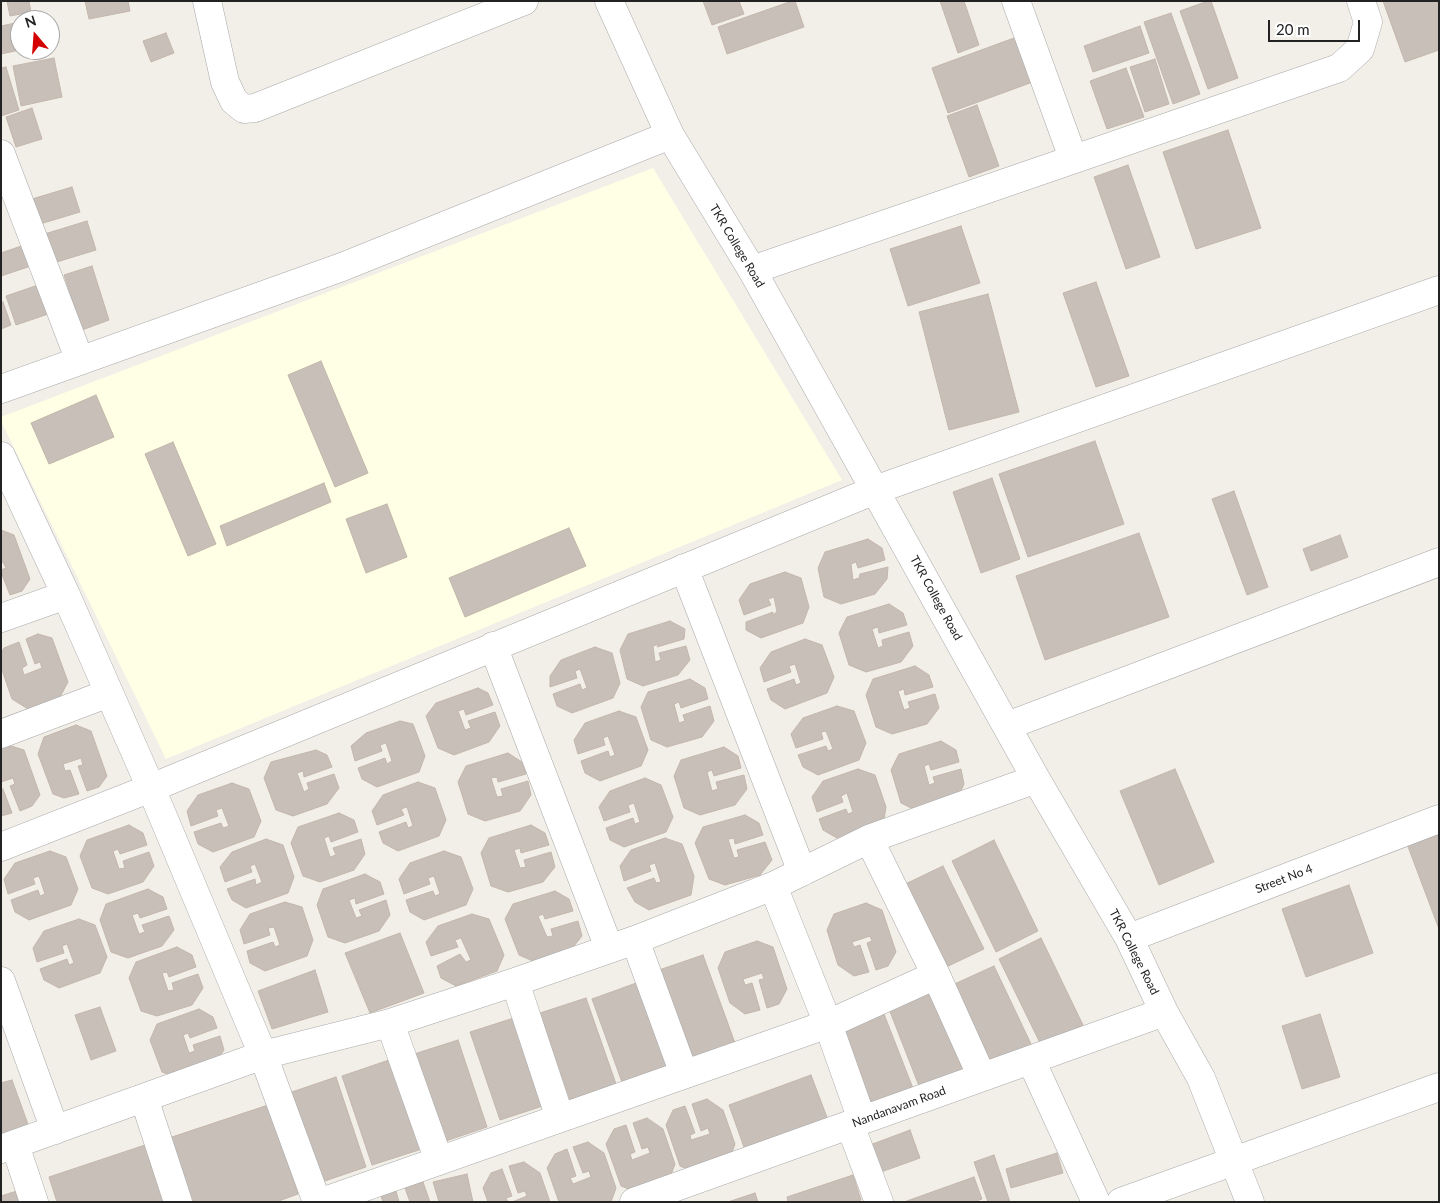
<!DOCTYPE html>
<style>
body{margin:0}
#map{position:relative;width:1440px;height:1203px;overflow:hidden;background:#f2efe9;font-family:Lato,sans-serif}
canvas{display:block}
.frame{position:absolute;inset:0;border:2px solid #222;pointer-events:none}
.north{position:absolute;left:10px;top:10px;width:50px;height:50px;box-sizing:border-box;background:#fff;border:1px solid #a7a7a7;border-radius:50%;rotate:342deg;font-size:14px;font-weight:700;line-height:20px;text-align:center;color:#222}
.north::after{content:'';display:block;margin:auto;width:18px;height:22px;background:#d40000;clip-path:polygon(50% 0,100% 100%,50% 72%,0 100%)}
.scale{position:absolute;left:1268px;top:20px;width:92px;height:22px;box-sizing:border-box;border:2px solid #222;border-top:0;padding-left:6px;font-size:15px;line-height:18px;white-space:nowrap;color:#222;-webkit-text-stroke:4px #fff;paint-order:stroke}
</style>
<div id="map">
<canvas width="1440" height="1203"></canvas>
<div class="frame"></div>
<div class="north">N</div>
<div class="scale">20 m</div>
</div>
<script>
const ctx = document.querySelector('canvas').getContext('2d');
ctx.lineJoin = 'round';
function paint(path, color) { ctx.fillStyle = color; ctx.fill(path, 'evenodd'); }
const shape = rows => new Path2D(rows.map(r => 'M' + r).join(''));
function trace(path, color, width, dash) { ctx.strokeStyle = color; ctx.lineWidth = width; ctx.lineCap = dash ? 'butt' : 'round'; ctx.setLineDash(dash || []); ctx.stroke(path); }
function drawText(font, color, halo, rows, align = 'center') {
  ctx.font = font + ' Lato,sans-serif'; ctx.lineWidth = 4; ctx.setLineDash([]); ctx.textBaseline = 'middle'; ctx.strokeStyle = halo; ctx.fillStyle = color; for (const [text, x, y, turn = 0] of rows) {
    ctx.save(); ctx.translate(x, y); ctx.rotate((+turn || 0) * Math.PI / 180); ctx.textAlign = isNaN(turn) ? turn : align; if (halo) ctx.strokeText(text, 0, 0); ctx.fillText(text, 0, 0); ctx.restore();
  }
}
paint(shape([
 [653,168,842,480,166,759,1,421,1,417]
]), '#ffffe5');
const building = shape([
 [7,1,29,1,31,12,10,16,7,1],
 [85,1,128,1,130,11,89,19,85,1],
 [703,1,739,1,744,14,712,25,703,1],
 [792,1,795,1,804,27,727,54,718,27,792,1],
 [940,1,964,1,979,45,958,53,940,1],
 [1208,1,1211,1,1238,78,1208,89,1180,11,1208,1],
 [1383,1,1439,1,1439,50,1405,62,1383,1],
 [1171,13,1200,94,1173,104,1144,22,1171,13],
 [20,22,20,50,1,54,1,26,20,22],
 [1140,26,1149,53,1093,72,1084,46,1140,26],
 [166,33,174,53,151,62,143,41,166,33],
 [1025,34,1041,79,948,113,932,68,1025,34],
 [54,58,62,97,21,106,13,66,54,58],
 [1155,59,1169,104,1145,112,1130,67,1155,59],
 [6,67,19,110,1,116,1,68,6,67],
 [1126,68,1144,117,1107,129,1090,81,1126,68],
 [977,105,999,166,969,177,947,116,977,105],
 [32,108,42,139,16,147,6,117,32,108],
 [1228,130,1261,228,1196,249,1163,152,1228,130],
 [1128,165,1160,257,1126,269,1094,177,1128,165],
 [72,187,80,212,30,227,22,202,72,187],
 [87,221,96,250,47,265,38,236,87,221],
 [961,226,980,283,908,306,890,249,961,226],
 [30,243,37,264,1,276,1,253,30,243],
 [92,266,109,320,82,330,64,275,92,266],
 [1096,282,1129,376,1096,387,1063,293,1096,282],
 [44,283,54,312,16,325,6,296,44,283],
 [988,294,1019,412,949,430,919,312,988,294],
 [3,302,11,325,1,329,1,303,3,302],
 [321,361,368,473,335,487,288,375,321,361],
 [96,395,114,437,49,464,31,423,96,395],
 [1095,441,1124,524,1028,557,999,474,1095,441],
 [173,442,216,544,188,556,145,454,173,442],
 [992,478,1020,559,981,573,953,492,992,478],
 [324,483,331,502,227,546,220,526,324,483],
 [1234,491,1268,587,1247,595,1212,499,1234,491],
 [387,504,407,557,366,573,346,519,387,504],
 [569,528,586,566,465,617,449,578,569,528],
 [1,530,14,535,30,579,22,591,10,595,1,572,1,570,6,568,3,562,1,563,1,530],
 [1139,533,1169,617,1045,660,1016,576,1139,533],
 [1340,535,1348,557,1311,571,1303,549,1340,535],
 [868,539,882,548,885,560,858,568,856,562,851,564,853,580,859,578,860,574,888,567,887,579,875,594,841,604,824,597,818,568,825,552,868,539],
 [785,572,801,578,809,607,803,623,761,638,746,630,746,622,773,612,772,615,777,612,774,597,768,599,771,605,744,615,739,600,750,584,785,572],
 [889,604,903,613,907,625,879,633,878,627,872,629,878,648,883,646,882,640,909,632,913,646,901,662,866,672,849,665,839,633,847,617,889,604],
 [670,621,685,629,684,639,657,647,659,644,653,646,655,662,661,660,659,653,686,646,690,660,678,675,643,686,627,679,620,650,628,634,670,621],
 [38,634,52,638,68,682,60,697,28,709,12,699,1,667,1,653,4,648,19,642,27,665,22,668,24,675,42,668,40,662,35,664,26,639,38,634],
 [805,639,822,645,834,677,827,693,785,709,771,700,767,689,794,679,796,685,801,683,795,664,789,666,791,672,764,682,760,668,771,652,805,639],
 [595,647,612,653,620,683,613,698,572,713,557,706,553,694,580,684,582,690,587,688,580,669,575,671,577,678,550,687,550,676,561,660,595,647],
 [915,666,929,675,933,687,905,695,904,689,898,691,904,710,910,708,908,702,935,694,939,708,927,724,892,734,876,727,866,695,873,679,915,666],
 [690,679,705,688,708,699,681,708,679,702,674,704,679,723,685,721,683,715,710,706,714,721,702,737,667,747,651,740,641,707,648,692,690,679],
 [478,688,488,693,493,705,466,715,464,709,458,711,465,730,471,728,468,721,495,712,500,726,489,742,454,755,438,748,426,716,436,703,478,688],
 [837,706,854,711,866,743,859,760,818,775,803,767,798,755,826,746,828,751,833,749,826,731,821,732,823,739,796,748,791,734,803,718,837,706],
 [619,711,636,717,648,750,641,766,600,781,585,773,581,761,608,751,610,757,615,755,608,736,603,738,605,745,578,754,574,740,585,723,619,711],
 [400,721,413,724,425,756,419,772,377,787,362,779,358,768,385,758,387,764,392,761,386,743,380,745,382,751,355,761,351,746,366,733,400,721],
 [76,725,91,731,107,776,99,787,87,791,78,766,83,765,81,758,63,764,65,771,70,770,79,794,64,798,53,794,38,754,44,737,76,725],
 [941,741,956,750,959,762,931,770,929,764,924,766,929,785,935,783,933,777,961,769,964,784,956,802,921,813,901,803,891,770,899,754,941,741],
 [8,745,24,750,40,795,32,806,20,811,10,786,15,784,13,778,1,782,1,747,8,745],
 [724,747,738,756,741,768,714,776,712,770,707,772,712,791,718,789,716,782,744,775,747,789,735,805,700,815,684,808,674,776,681,760,724,747],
 [316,750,327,755,332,767,304,777,303,771,297,773,304,792,309,789,307,783,334,774,339,788,327,804,293,816,276,810,264,778,271,762,316,750],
 [508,753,522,762,526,774,498,782,497,777,491,778,497,797,503,796,501,789,528,781,531,795,520,811,485,821,468,814,458,782,466,766,508,753],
 [858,769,875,775,886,807,883,826,842,841,823,830,819,819,846,809,848,814,853,812,847,793,841,796,843,802,817,812,812,797,823,781,858,769],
 [1175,769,1214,862,1159,885,1120,791,1175,769],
 [645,778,661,785,673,817,666,832,624,847,610,840,606,828,633,818,635,824,640,822,634,803,628,805,630,812,604,821,599,807,610,791,645,778],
 [418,782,435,788,446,820,439,836,398,851,383,843,379,832,406,822,408,828,413,826,407,807,401,809,404,815,377,825,372,811,383,795,418,782],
 [232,783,249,789,261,821,254,837,213,852,198,844,194,832,221,823,223,828,229,826,222,808,216,810,218,816,191,826,187,811,198,795,232,783],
 [3,789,12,813,1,816,1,790,3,789],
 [339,813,354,820,358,832,331,842,329,836,324,838,330,857,336,855,333,848,361,839,365,854,354,870,320,882,303,876,291,843,298,827,339,813],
 [745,815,759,823,763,835,735,844,734,838,728,839,734,858,739,857,737,850,765,842,772,860,760,875,725,885,709,879,695,843,703,827,745,815],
 [129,825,143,833,147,845,120,854,118,849,113,851,119,869,125,868,123,861,149,852,154,866,143,882,108,894,92,888,80,856,87,840,129,825],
 [531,825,545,833,549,845,521,853,520,848,514,850,520,868,526,867,524,860,551,852,555,867,543,882,508,892,491,886,481,853,489,838,531,825],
 [1439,833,1439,929,1407,844,1439,833],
 [665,838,682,844,694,876,691,895,649,910,635,902,627,888,654,878,656,883,661,882,655,863,649,865,651,871,624,881,620,866,631,850,665,838],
 [266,839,283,845,294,877,288,893,246,908,232,900,227,889,255,879,256,885,262,882,255,864,250,866,252,872,225,882,220,867,232,852,266,839],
 [994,840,1038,931,996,952,952,861,994,840],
 [50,851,66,857,78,889,71,905,29,920,15,912,11,900,38,890,40,896,45,894,39,876,33,878,35,884,8,894,4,879,15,863,50,851],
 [444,851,461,857,473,889,466,905,424,920,410,912,406,900,433,891,435,896,440,894,434,876,428,878,430,884,404,894,399,879,410,863,444,851],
 [943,866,984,949,940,970,899,887,943,866],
 [365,874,380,882,384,894,356,904,355,898,349,900,356,918,362,916,359,910,386,900,390,915,379,931,345,943,328,937,317,905,323,889,365,874],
 [1349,885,1373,953,1306,977,1282,909,1349,885],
 [148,889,163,897,167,909,140,918,138,913,132,915,139,934,145,932,142,925,169,916,174,930,162,946,128,958,111,952,100,920,106,904,148,889],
 [555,891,569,899,573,911,545,919,543,914,538,916,547,937,553,936,551,929,578,921,582,936,570,951,535,962,519,955,505,919,513,904,555,891],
 [285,902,302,907,313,940,307,956,265,971,250,963,247,951,273,942,275,947,280,945,274,927,268,928,270,935,244,944,240,930,250,914,285,902],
 [866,903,882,910,896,952,888,966,876,970,867,943,872,941,870,936,852,942,854,947,860,945,869,972,854,976,838,965,827,930,834,914,866,903],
 [472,914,489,919,504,955,497,971,456,986,441,978,437,966,460,954,466,962,471,960,461,938,455,940,458,947,431,956,426,942,438,926,472,914],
 [79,919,95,925,107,957,100,973,59,988,44,980,40,969,67,959,69,965,74,963,67,944,62,946,64,953,37,962,33,948,44,931,79,919],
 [400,933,424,993,370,1013,345,953,400,933],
 [1041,938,1083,1025,1041,1045,999,959,1041,938],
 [757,941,773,947,787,989,779,1004,767,1008,759,980,764,979,762,973,743,979,745,985,752,983,760,1010,745,1014,730,1003,718,968,725,952,757,941],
 [177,947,192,955,196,967,169,977,167,972,162,973,168,991,174,990,172,983,198,974,203,988,192,1005,157,1016,141,1011,129,978,136,962,177,947],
 [703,955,735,1043,690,1059,659,970,703,955],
 [994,966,1032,1046,988,1066,950,986,994,966],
 [315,970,328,1012,272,1029,258,991,315,970],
 [639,982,670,1069,623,1085,592,999,639,982],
 [935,991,967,1073,921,1091,889,1009,935,991],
 [586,998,616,1084,570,1100,540,1013,586,998],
 [100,1007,116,1051,91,1060,75,1015,100,1007],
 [199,1009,213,1017,217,1028,190,1038,188,1033,183,1035,189,1053,195,1051,193,1045,220,1036,224,1050,213,1066,179,1078,162,1072,150,1040,157,1024,199,1009],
 [884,1014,916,1096,870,1114,837,1033,884,1014],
 [1320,1014,1340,1077,1302,1089,1282,1026,1320,1014],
 [517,1017,546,1105,500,1120,470,1032,517,1017],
 [458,1040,487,1127,440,1143,411,1055,458,1040],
 [392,1059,422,1149,372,1165,342,1076,392,1059],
 [811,1075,828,1120,745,1150,729,1105,811,1075],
 [336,1077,366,1167,316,1184,286,1094,336,1077],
 [12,1080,29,1127,1,1137,1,1083,12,1080],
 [707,1099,723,1110,735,1144,729,1161,697,1173,680,1166,666,1125,673,1110,685,1106,695,1133,690,1135,691,1140,710,1134,708,1128,701,1131,692,1104,707,1099],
 [268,1105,298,1194,276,1202,190,1202,169,1138,268,1105],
 [647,1118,663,1129,675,1164,669,1180,637,1192,621,1186,606,1144,614,1129,626,1125,635,1152,630,1154,632,1160,650,1153,648,1147,642,1149,633,1123,647,1118],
 [910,1130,920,1158,881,1172,870,1145,910,1130],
 [588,1142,604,1153,616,1188,611,1202,559,1202,547,1168,555,1154,567,1149,576,1176,570,1178,573,1184,591,1177,589,1171,583,1173,573,1147,588,1142],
 [148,1144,168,1202,57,1202,49,1177,148,1144],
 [1057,1153,1063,1173,1011,1188,1006,1169,1057,1153],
 [994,1155,1010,1202,988,1202,974,1162,994,1155],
 [524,1162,540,1173,550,1202,512,1202,527,1196,525,1191,518,1193,509,1166,524,1162],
 [502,1169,512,1196,506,1198,508,1202,488,1202,483,1188,491,1173,502,1169],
 [467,1174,473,1202,439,1202,433,1182,467,1174],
 [853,1175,861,1200,854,1202,788,1202,787,1197,853,1175],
 [974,1177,982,1199,974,1202,904,1202,974,1177],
 [423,1182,430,1202,410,1202,405,1188,423,1182],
 [23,1189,28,1202,1,1202,1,1196,23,1189],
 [396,1191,399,1202,383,1202,381,1196,396,1191],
 [755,1193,758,1202,728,1202,755,1193]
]);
paint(building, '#c7bfb8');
trace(building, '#c4b6ab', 1);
const minor = shape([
 [207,1,225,82,234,101,244,109,255,108,524,1],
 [609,1,670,135,752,270,1036,779,1129,938,1164,1012,1201,1078,1250,1202],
 [1016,1,1073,158],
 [1,154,80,361],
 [752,270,1339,68,1360,49,1368,22,1361,1],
 [1,389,342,267,670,135],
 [1,456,66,595,151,788,263,1055,317,1202],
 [684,568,802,872],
 [1,618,66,595],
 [493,646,609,948],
 [1007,726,1439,562],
 [1,734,109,693],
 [869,839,936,975,982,1077],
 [1,847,151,788,875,490,1439,290],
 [773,886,828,1024,862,1120],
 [1129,938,1439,819],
 [635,940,684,1074],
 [1,981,55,1130],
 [515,982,560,1118],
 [390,1023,439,1161],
 [1031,1060,1096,1202],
 [144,1098,178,1202],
 [850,1125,879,1202],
 [15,1145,34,1202],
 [1,1149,263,1055,390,1023,515,982,635,940,773,886,869,839,1036,779],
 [322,1202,828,1024,936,975],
 [634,1202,1164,1012],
 [1121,1202,1439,1087]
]);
trace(minor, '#a9a9a9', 29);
trace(minor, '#fff', 28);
drawText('12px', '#222', '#fff', [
 ["TKR College Road",737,246,59],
 ["TKR College Road",936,598,61],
 ["Street No 4",1284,879,-21],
 ["TKR College Road",1134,952,63],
 ["Nandanavam Road",899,1107,-20]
]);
</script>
